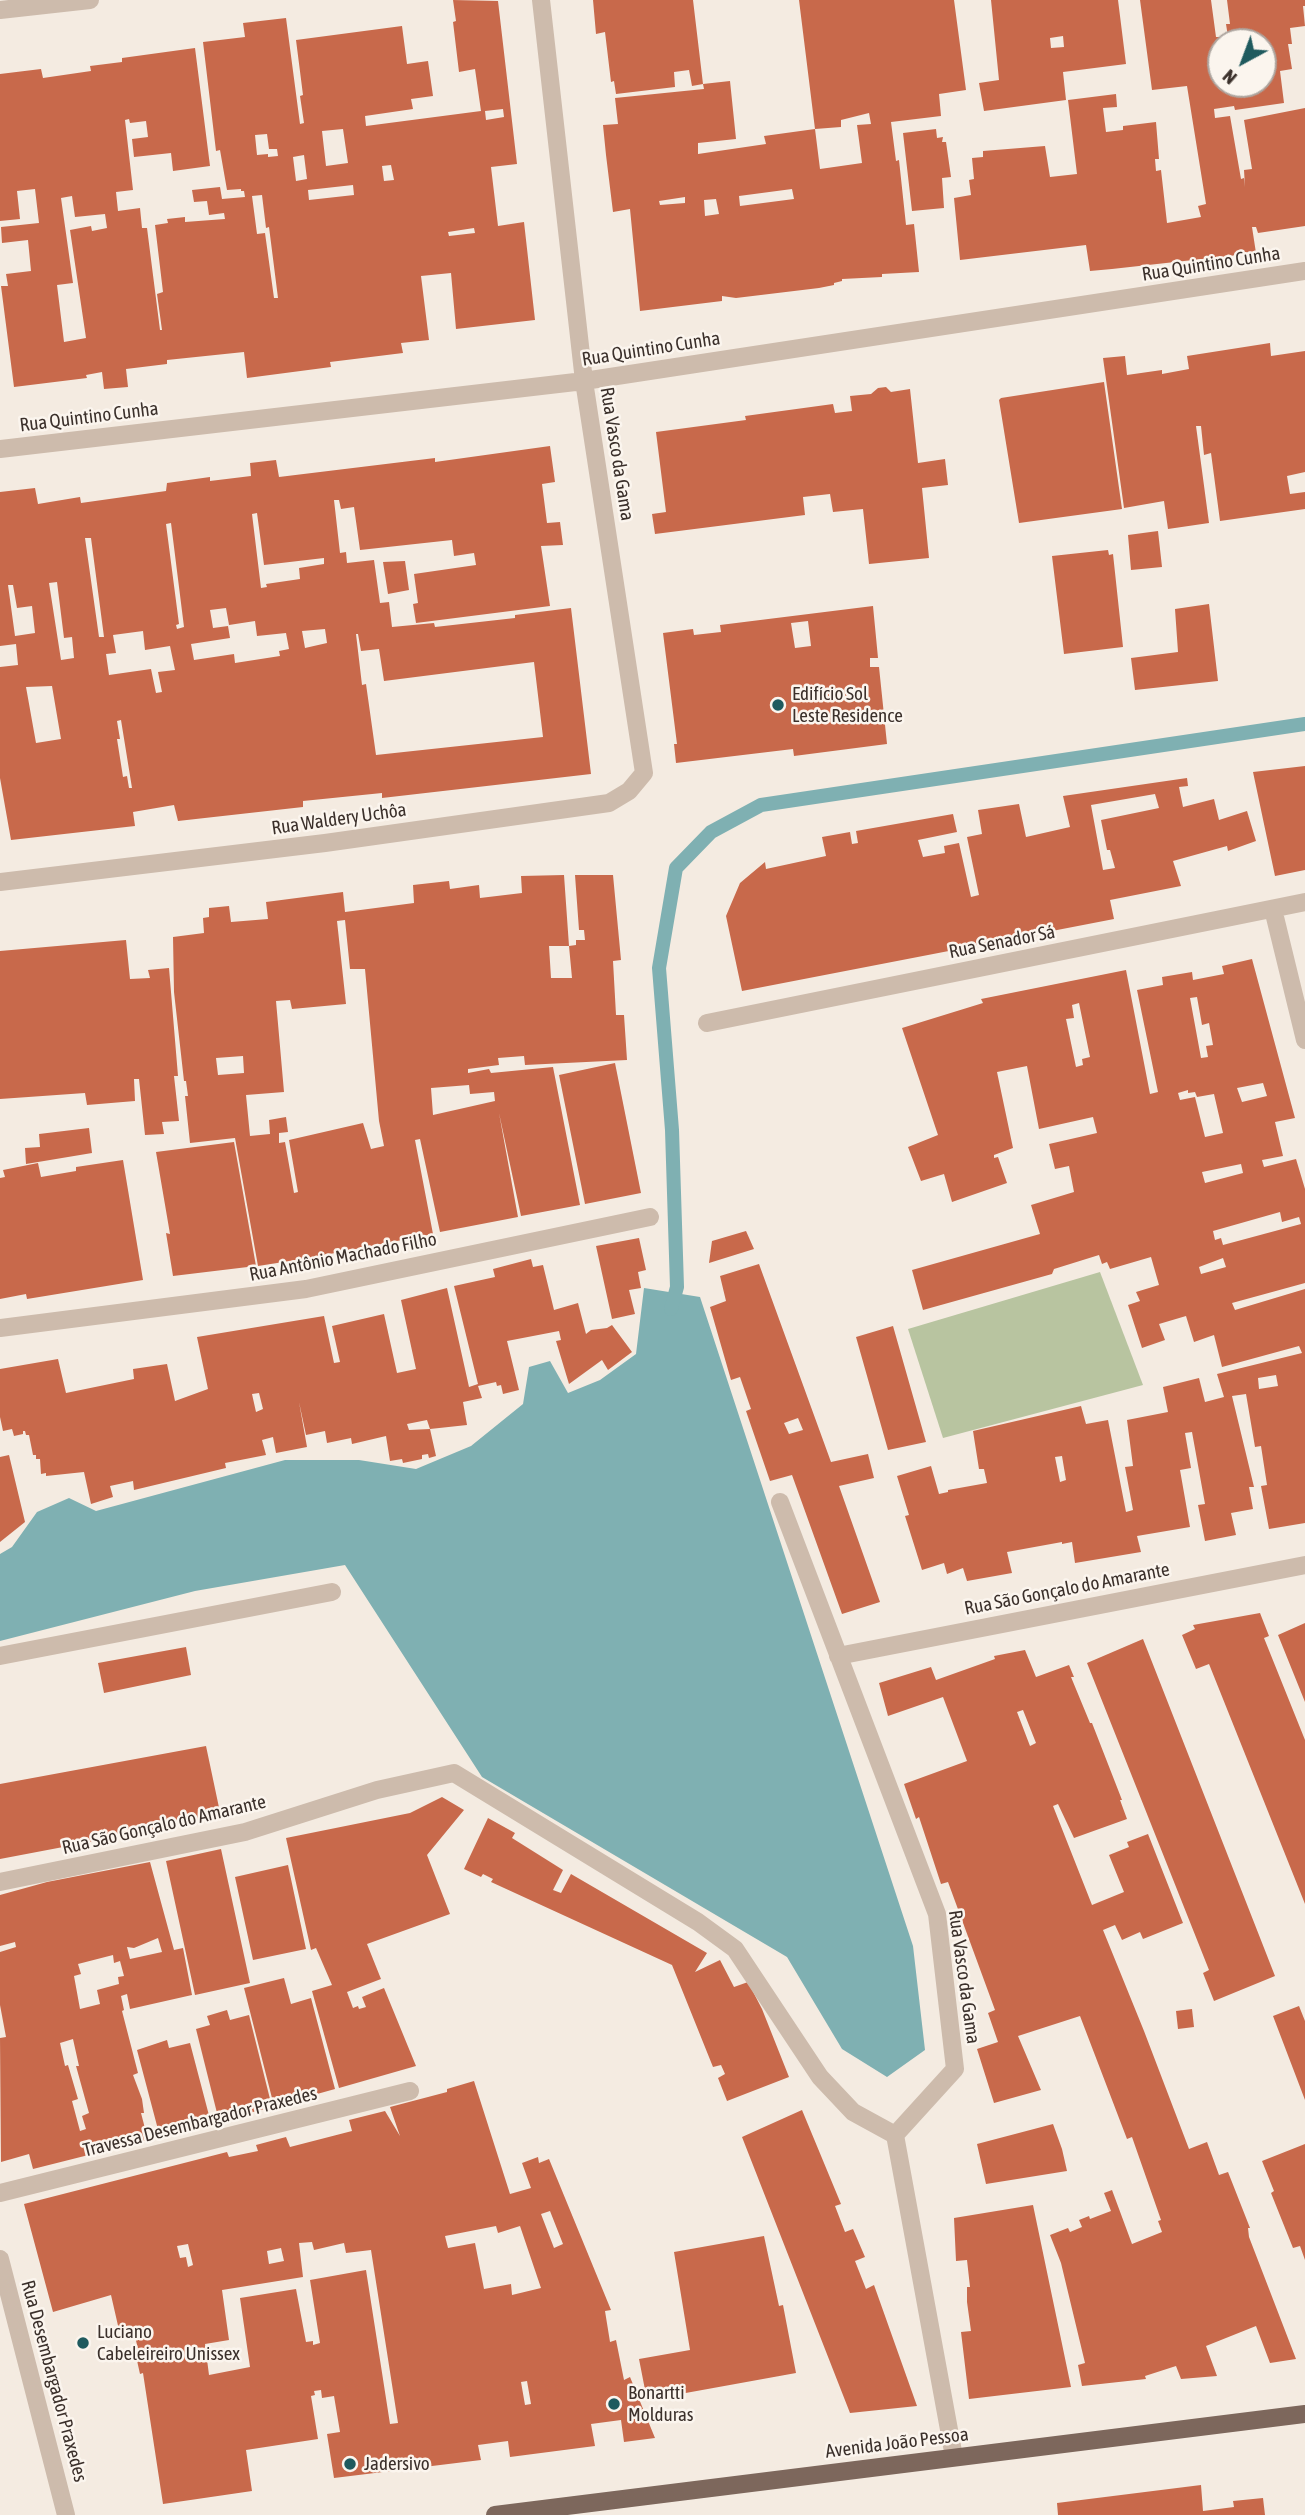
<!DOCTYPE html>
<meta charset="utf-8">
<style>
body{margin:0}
#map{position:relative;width:1305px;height:2515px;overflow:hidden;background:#f4ebe1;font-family:"Asap Condensed",sans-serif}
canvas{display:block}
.north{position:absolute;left:1207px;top:28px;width:70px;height:70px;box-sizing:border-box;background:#fbf5ee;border:2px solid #aea6a0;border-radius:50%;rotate:221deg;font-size:19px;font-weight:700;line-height:28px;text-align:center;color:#3b302b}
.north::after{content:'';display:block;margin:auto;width:24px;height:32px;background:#1f5a5e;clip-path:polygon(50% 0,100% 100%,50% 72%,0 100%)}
</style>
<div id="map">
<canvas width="1305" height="2515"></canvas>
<div class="north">N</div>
</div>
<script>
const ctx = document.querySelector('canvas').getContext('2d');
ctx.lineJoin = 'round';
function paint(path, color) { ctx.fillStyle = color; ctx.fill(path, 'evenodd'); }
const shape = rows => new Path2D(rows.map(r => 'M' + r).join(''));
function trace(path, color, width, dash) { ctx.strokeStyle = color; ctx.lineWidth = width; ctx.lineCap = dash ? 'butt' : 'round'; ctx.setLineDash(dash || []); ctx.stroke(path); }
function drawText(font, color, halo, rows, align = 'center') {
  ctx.font = font + ' "Asap Condensed",sans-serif'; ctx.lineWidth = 5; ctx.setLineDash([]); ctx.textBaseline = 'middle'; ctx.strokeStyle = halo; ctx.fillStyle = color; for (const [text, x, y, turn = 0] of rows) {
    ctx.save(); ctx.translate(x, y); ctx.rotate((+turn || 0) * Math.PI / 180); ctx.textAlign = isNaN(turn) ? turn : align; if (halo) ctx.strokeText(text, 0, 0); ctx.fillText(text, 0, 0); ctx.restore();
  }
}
paint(shape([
 [1100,1272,1143,1385,943,1438,908,1329]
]), '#b8c4a0');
paint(shape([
 [644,1288,700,1297,913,1946,925,2050,887,2077,842,2049,787,1957,482,1777,345,1565,195,1591,0,1641,0,1554,12,1547,37,1512,69,1498,96,1511,285,1460,359,1460,416,1469,471,1446,523,1404,529,1367,550,1361,568,1393,600,1380,636,1354]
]), '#7fb0b2');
trace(shape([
 [671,1309,677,1287,672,1130,659,968,676,868,711,832,761,805,1305,724]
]), '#7fb0b2', 14);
paint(shape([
 [453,0,498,1,517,164,491,167,498,226,524,222,535,320,456,329,451,273,421,276,429,340,401,343,403,353,330,362,331,367,247,378,244,352,167,360,167,364,126,369,128,387,104,389,102,372,86,375,87,378,14,387,1,286,8,286,6,274,31,271,28,240,2,243,1,227,39,223,35,189,17,191,20,219,0,221,0,74,41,69,43,78,91,71,90,66,122,62,122,58,195,48,210,166,173,171,171,153,134,157,132,139,148,137,146,121,130,123,129,119,125,120,133,190,116,192,118,211,140,208,142,228,147,228,160,330,162,330,157,294,163,292,155,225,168,223,167,219,185,217,185,222,225,219,224,213,209,215,207,201,194,202,192,190,220,187,222,199,245,197,244,191,241,191,241,189,227,190,220,150,216,151,203,42,245,37,243,23,286,18,300,124,304,123,300,96,303,95,296,40,402,26,407,64,428,61,433,96,411,99,413,109,365,116,366,126,481,111,475,69,459,72,453,22,456,21],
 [503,109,504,117,486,120,485,111],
 [343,129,348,163,326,166,322,131],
 [267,134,269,149,277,149,278,156,268,157,268,154,257,155,255,135],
 [304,155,307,179,296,181,293,157],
 [391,165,394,180,384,181,382,166],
 [353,185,354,195,309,200,308,190],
 [262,195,266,228,269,227,278,298,274,298,265,233,257,234,252,196],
 [72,196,75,217,105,214,107,228,92,231,91,226,70,230,86,338,64,342,57,285,73,283,61,198],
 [474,228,475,233,449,236,448,232],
 [593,0,693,0,703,84,692,86,689,70,674,72,675,87,616,94,614,81,611,82,605,32,596,34],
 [799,0,954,0,966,90,939,94,941,116,891,122,896,161,899,160,906,225,914,224,919,272,882,274,882,277,842,279,842,281,834,283,834,285,819,288,736,298,722,296,722,301,640,311,630,209,613,212,606,155,603,125,618,124,615,98,704,89,703,84,730,81,736,139,698,143,698,154,766,144,764,136,815,129,820,169,862,163,857,125,871,124,869,113,841,120,841,127,815,129],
 [792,189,794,199,740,206,739,196],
 [685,197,685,203,660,205,659,201],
 [716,199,719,214,705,216,704,200],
 [991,0,1118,0,1126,64,1063,72,1066,100,984,111,979,83,999,80],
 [1063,36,1064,47,1051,48,1050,38],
 [1140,0,1211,0,1216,37,1228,37,1226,24,1230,24,1227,0,1305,0,1305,6,1303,6,1305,26,1290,28,1292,44,1288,44,1292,69,1280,71,1284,103,1235,110,1234,106,1214,109,1215,118,1230,116,1241,179,1244,178,1245,187,1244,170,1252,169,1244,120,1305,108,1305,226,1258,233,1256,227,1252,227,1256,253,1112,269,1090,271,1086,245,960,260,954,198,971,195,969,180,974,179,972,158,983,157,983,151,1045,146,1050,177,1077,174,1068,100,1116,94,1117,107,1103,108,1106,132,1123,130,1123,126,1156,122,1159,159,1155,159,1156,171,1161,170,1167,223,1201,217,1198,206,1206,204,1187,86,1152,90],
 [1221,42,1263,42,1263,84,1221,84],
 [936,129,937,138,943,137,942,142,946,142,951,177,942,178,944,208,912,211,903,133],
 [1270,343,1271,356,1305,351,1305,472,1287,476,1290,494,1305,492,1305,509,1220,521,1211,453,1204,455,1201,426,1196,426,1209,523,1168,529,1164,501,1124,508,1103,358,1125,356,1127,375,1162,370,1162,374,1189,369,1187,356],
 [1104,382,1122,509,1019,523,999,400,1001,398],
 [886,387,891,392,910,389,918,463,945,459,948,485,922,488,929,558,869,564,863,509,833,512,830,494,803,497,805,515,655,534,652,514,666,512,656,432,746,420,745,416,833,404,835,413,852,411,850,396,871,394,878,388],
 [550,446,555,482,542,484,547,523,560,522,563,545,541,546,550,606,416,623,413,604,418,603,414,574,476,565,474,553,454,556,452,540,360,550,354,507,341,509,339,500,334,500,340,553,346,552,347,563,374,560,380,603,389,602,392,627,434,623,435,627,515,618,515,615,571,608,591,774,382,798,382,793,303,801,303,807,178,821,174,805,133,812,135,826,11,840,0,778,0,667,18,665,16,644,0,646,0,492,35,488,38,504,80,497,81,503,166,491,167,483,210,477,210,481,251,476,250,463,276,460,279,477,435,458,435,462],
 [257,513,264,565,324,558,324,564,299,568,300,579,266,584,267,587,261,588,252,514],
 [171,523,184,627,177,629,176,625,179,624,166,524],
 [85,538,91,538,104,637,99,637],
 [57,582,64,638,72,637,74,658,61,660,49,583],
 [8,585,13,585,17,608,32,606,35,633,15,636],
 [226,608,229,625,255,621,257,636,286,633,289,649,279,651,280,656,235,663,234,654,194,660,191,644,230,638,228,626,213,628,210,610],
 [325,629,327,643,305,648,302,631],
 [143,631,145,650,170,646,175,670,158,672,162,692,156,693,151,669,109,675,106,654,116,653,113,635],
 [356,634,358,634,361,651,379,649,384,681,534,662,543,737,376,755,366,684,362,685],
 [52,686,61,739,36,743,26,687],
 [121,720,132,788,129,788,127,776,123,777,117,739,120,739,117,721],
 [1158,531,1162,567,1131,570,1128,535],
 [1108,550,1109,555,1113,554,1123,647,1064,654,1052,556],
 [405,561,409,590,388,594,383,562],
 [1209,604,1218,681,1135,690,1131,658,1178,652,1175,609],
 [873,606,878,658,870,658,870,667,879,667,887,744,794,756,793,749,676,763,674,744,677,744,663,633,693,629,694,635,721,632,720,625],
 [808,621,811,646,795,648,791,623],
 [1305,766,1305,870,1275,876,1253,772],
 [1187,778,1188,786,1179,787,1183,807,1214,799,1219,820,1247,811,1256,841,1228,851,1227,846,1173,861,1181,886,1110,900,1114,919,742,991,726,916,740,883,765,862,766,869,826,856,822,837,850,832,852,844,858,843,856,831,953,814,957,832,918,840,923,857,945,853,944,846,959,843,971,897,979,895,967,837,982,834,978,810,1019,804,1026,837,1070,827,1063,796],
 [1155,794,1159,808,1101,820,1107,850,1110,850,1115,868,1103,870,1091,805],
 [564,875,569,946,549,946,551,978,572,978,569,946,576,945,576,940,585,940,584,930,579,930,575,875,613,875,621,960,613,961,616,1015,624,1015,627,1060,525,1065,524,1056,498,1058,499,1065,468,1069,468,1073,489,1069,491,1073,553,1067,580,1205,521,1216,499,1113,518,1217,440,1232,420,1139,415,1140,433,1234,309,1258,258,1266,235,1138,190,1143,185,1096,188,1096,186,1081,184,1081,174,992,173,937,204,933,203,918,209,917,209,908,229,906,231,922,268,919,266,902,343,892,345,912,414,903,413,885,449,881,450,889,479,885,480,898,522,893,521,876],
 [345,920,350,969,365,969,379,1121,384,1146,371,1149,363,1123,289,1140,298,1192,294,1193,285,1142,279,1143,279,1133,288,1132,286,1117,269,1120,270,1134,250,1136,246,1095,284,1092,276,1001,290,1000,292,1009,346,1004,337,921],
 [243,1056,244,1073,218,1075,216,1058],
 [469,1085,470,1094,494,1092,495,1101,433,1115,431,1088],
 [126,940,130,979,150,978,148,970,169,968,178,1076,174,1076,179,1121,162,1122,164,1134,145,1135,139,1079,134,1079,135,1101,87,1105,85,1093,0,1099,0,951],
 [1252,959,1295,1118,1275,1122,1283,1156,1262,1160,1264,1167,1296,1159,1305,1189,1305,1283,1232,1303,1235,1310,1305,1289,1305,1523,1269,1529,1261,1486,1267,1485,1261,1446,1255,1447,1246,1394,1232,1396,1254,1487,1249,1487,1253,1509,1231,1513,1236,1535,1205,1541,1198,1505,1205,1504,1192,1432,1185,1433,1191,1468,1180,1470,1190,1527,1137,1536,1141,1552,1075,1563,1072,1542,1062,1544,1062,1542,1007,1552,1012,1573,967,1581,963,1568,947,1574,944,1563,922,1570,905,1516,909,1515,897,1476,931,1466,939,1494,948,1492,948,1490,987,1483,984,1469,979,1469,973,1431,1081,1406,1086,1424,1108,1420,1126,1512,1133,1510,1125,1467,1133,1466,1127,1420,1168,1412,1163,1387,1199,1378,1205,1402,1224,1397,1217,1374,1302,1353,1299,1346,1222,1367,1214,1335,1194,1342,1186,1316,1159,1324,1165,1340,1142,1348,1128,1305,1140,1301,1136,1292,1159,1285,1151,1257,1110,1269,1107,1262,1102,1264,1099,1255,1054,1269,1052,1274,923,1310,912,1270,1040,1234,1031,1205,1074,1192,1069,1166,1055,1169,1049,1144,1097,1133,1093,1117,1039,1129,1027,1066,997,1072,1013,1148,994,1155,994,1158,998,1157,1007,1183,952,1202,944,1174,921,1181,908,1147,938,1135,902,1028,983,1003,981,999,1126,970,1150,1094,1158,1092,1137,990,1163,985,1162,977,1192,972,1193,980,1224,974,1222,966],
 [1197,997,1202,1025,1209,1023,1213,1045,1206,1046,1208,1057,1201,1058,1190,998],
 [1079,1003,1090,1057,1082,1059,1083,1065,1076,1067,1066,1019,1074,1018,1072,1005],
 [1263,1083,1267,1096,1242,1102,1237,1088],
 [1188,1090,1188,1093,1195,1092,1197,1097,1214,1094,1223,1133,1205,1137,1195,1097,1180,1100,1178,1093],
 [1241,1164,1243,1173,1205,1183,1202,1172],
 [1280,1212,1282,1222,1299,1217,1301,1224,1223,1245,1221,1238,1215,1240,1213,1231],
 [1223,1258,1226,1267,1201,1274,1199,1267],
 [1276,1375,1278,1386,1259,1389,1258,1378],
 [1062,1456,1066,1480,1060,1482,1055,1457],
 [615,1063,641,1193,585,1204,559,1075],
 [89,1128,92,1153,26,1164,25,1148,40,1147,39,1134],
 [234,1142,256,1266,173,1276,166,1233,170,1234,156,1152],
 [123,1160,143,1280,27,1299,26,1294,0,1299,0,1178,5,1177,3,1170,38,1163,41,1177,76,1171,76,1167],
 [746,1231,754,1249,709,1263,712,1241],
 [639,1238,646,1270,638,1272,641,1288,629,1290,635,1314,612,1319,596,1246],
 [531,1259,533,1267,543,1265,554,1310,578,1303,586,1334,591,1330,607,1328,612,1325,632,1352,608,1370,602,1360,569,1384,556,1341,561,1340,559,1331,507,1341,519,1390,503,1394,501,1385,497,1386,496,1382,478,1386,482,1398,463,1402,467,1425,430,1429,427,1420,407,1424,409,1430,430,1429,436,1456,429,1458,428,1454,422,1455,422,1459,403,1463,402,1459,390,1461,386,1436,352,1444,351,1438,327,1443,325,1431,306,1435,299,1402,307,1447,276,1453,273,1437,262,1440,266,1455,225,1463,226,1468,134,1490,133,1481,110,1486,113,1497,91,1504,84,1472,46,1476,46,1473,41,1474,40,1459,36,1459,36,1455,33,1455,29,1435,26,1435,25,1431,23,1431,23,1434,14,1436,12,1429,3,1431,0,1417,0,1369,58,1359,66,1393,134,1379,133,1369,167,1364,175,1401,208,1389,197,1337,324,1316,334,1363,340,1362,332,1326,384,1314,397,1373,416,1369,401,1300,447,1288,469,1387,478,1384,454,1286,495,1277,493,1269],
 [259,1393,263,1409,256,1412,252,1394],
 [759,1264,831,1462,868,1454,874,1478,839,1486,880,1602,842,1614,792,1475,770,1481,746,1411,751,1409,740,1377,731,1380,710,1307,726,1301,720,1276],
 [798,1418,803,1430,789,1434,784,1423],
 [893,1326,926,1442,888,1450,856,1337],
 [9,1455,25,1522,0,1542,0,1457],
 [1260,1613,1269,1636,1264,1638,1305,1740,1305,1904,1209,1664,1196,1669,1182,1635,1195,1629,1193,1625],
 [1305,1623,1305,1702,1278,1635],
 [1143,1639,1275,1976,1214,2001,1203,1973,1209,1970,1087,1663],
 [186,1647,191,1675,104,1693,98,1663],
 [1025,1650,1036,1677,1069,1665,1074,1677,1071,1677,1090,1723,1092,1723,1122,1800,1120,1800,1127,1819,1074,1838,1058,1804,1053,1806,1092,1905,1124,1892,1109,1855,1129,1847,1127,1842,1148,1834,1183,1923,1143,1939,1140,1932,1122,1940,1115,1925,1103,1930,1144,2031,1189,2149,1207,2142,1219,2175,1228,2172,1250,2228,1248,2228,1249,2237,1296,2359,1270,2363,1256,2326,1206,2346,1217,2376,1181,2379,1176,2366,1145,2376,1146,2379,1082,2386,1078,2365,1085,2363,1061,2263,1050,2235,1068,2228,1070,2232,1082,2227,1079,2220,1089,2216,1090,2219,1111,2211,1104,2193,1112,2190,1132,2244,1162,2232,1158,2221,1161,2220,1132,2137,1127,2139,1080,2016,1018,2036,1041,2090,994,2103,977,2049,998,2042,988,2013,995,2010,948,1882,941,1884,919,1817,916,1819,904,1784,967,1761,943,1697,888,1716,879,1683,931,1667,936,1680,995,1659,994,1656],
 [1023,1710,1036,1743,1030,1746,1017,1712],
 [206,1746,221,1817,0,1859,0,1784],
 [442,1797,464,1810,427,1855,450,1914,367,1944,381,1979,347,1992,353,2008,358,2006,359,2009,366,2007,362,1997,384,1988,416,2066,339,2088,312,1991,332,1985,316,1948,311,1950,286,1838,410,1813],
 [488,1818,515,1833,512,1838,563,1870,553,1890,561,1893,571,1874,707,1953,695,1972,720,1960,734,1987,748,1982,762,2009,789,2077,727,2101,718,2078,725,2074,721,2065,713,2067,672,1965,491,1882,493,1879,483,1874,481,1877,464,1869],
 [221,1849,250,1983,195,1995,166,1861],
 [150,1862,174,1950,183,1948,192,1995,130,2009,127,1994,121,1996,124,2010,122,2011,138,2073,133,2075,142,2099,144,2113,141,2113,148,2140,33,2169,29,2154,1,2162,0,2038,6,2037,0,2005,0,1952,16,1947,15,1942,0,1946,0,1895,47,1882],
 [158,1938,162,1952,130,1959,127,1947,134,1948],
 [113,1955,114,1963,120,1961,124,1976,118,1977,119,1984,97,1990,100,2004,80,2009,74,1976,81,1974,78,1964],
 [73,2039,79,2066,76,2066,89,2113,82,2116,86,2129,80,2131,72,2101,78,2099,68,2065,65,2066,60,2043],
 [288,1865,306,1949,253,1960,235,1877],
 [284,1978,291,2004,311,1998,335,2089,274,2106,244,1988],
 [1299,2006,1305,2021,1305,2100,1273,2016],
 [1192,2009,1194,2027,1178,2029,1176,2011],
 [227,2010,230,2020,249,2015,272,2107,219,2121,196,2029,210,2025,207,2016],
 [167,2040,169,2048,190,2043,211,2123,160,2137,137,2050],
 [474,2081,510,2194,531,2188,522,2163,538,2157,539,2163,549,2159,611,2310,605,2311,610,2342,616,2340,624,2380,630,2377,655,2438,624,2442,621,2420,591,2424,595,2446,510,2457,508,2441,478,2445,481,2460,334,2478,327,2434,340,2432,334,2396,322,2398,321,2390,314,2391,315,2395,311,2396,318,2439,246,2450,252,2491,163,2504,143,2373,140,2374,136,2356,125,2358,124,2352,138,2349,133,2328,119,2330,111,2295,53,2312,24,2204,227,2152,229,2157,258,2151,256,2145,286,2137,290,2147,352,2131,349,2120,385,2111,400,2136,390,2107,447,2092,447,2089],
 [550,2211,563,2244,554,2248,541,2214],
 [496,2226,498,2233,520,2226,541,2288,512,2295,511,2284,484,2289,475,2243,448,2248,445,2236],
 [312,2242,314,2250,344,2243,346,2253,371,2250,398,2423,390,2424,366,2270,310,2280,320,2343,313,2345,313,2341,306,2342,296,2289,240,2298,250,2367,209,2375,205,2344,229,2340,222,2290,303,2277,299,2243],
 [188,2244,193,2265,188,2267,186,2257,180,2258,177,2246],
 [281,2248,284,2261,269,2264,267,2251],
 [527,2381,531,2404,525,2405,521,2382],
 [802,2110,841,2204,835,2206,845,2232,853,2229,865,2257,855,2261,866,2289,874,2285,917,2406,850,2413,742,2137],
 [1053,2124,1062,2149,1067,2171,986,2184,977,2144],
 [1305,2144,1305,2260,1300,2246,1293,2248,1271,2193,1274,2191,1262,2161],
 [1033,2205,1071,2387,969,2399,961,2332,971,2331,967,2302,967,2287,970,2287,967,2260,956,2261,954,2218],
 [764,2236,779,2306,783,2305,796,2373,647,2400,639,2359,690,2350,674,2252],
 [1201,2485,1203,2511,1234,2507,1233,2501,1263,2498,1265,2515,1058,2515,1057,2503]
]), '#c8694b');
trace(shape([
 [0,10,90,0],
 [0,449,584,381,1305,271],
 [0,882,325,843,609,803,629,791,644,773,584,381,541,0],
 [1273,909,1305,1040],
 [707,1023,1305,902],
 [0,1328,306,1289,650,1217],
 [780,1502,937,1914,955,2069,895,2135,954,2457],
 [0,1656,332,1592],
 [838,1656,1305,1565],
 [0,1882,245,1832,377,1790,454,1773,698,1922,735,1949,820,2077,853,2112,895,2135],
 [0,2193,410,2091],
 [0,2259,66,2515]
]), '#cdbbac', 18);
trace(shape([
 [495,2515,1305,2414]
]), '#7d675c', 18);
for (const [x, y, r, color] of [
 [778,705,7,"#1f5a5e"],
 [83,2343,7,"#1f5a5e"],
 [614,2404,7,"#1f5a5e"],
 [350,2464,7,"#1f5a5e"]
]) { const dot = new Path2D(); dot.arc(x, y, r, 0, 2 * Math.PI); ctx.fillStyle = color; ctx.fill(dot); trace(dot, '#fbf5ee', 2.5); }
drawText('19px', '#3b302b', '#fbf5ee', [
 ["Rua Quintino Cunha",1211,264,-9],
 ["Rua Quintino Cunha",651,349,-9],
 ["Rua Quintino Cunha",89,417,-7],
 ["Rua Vasco da Gama",617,454,81],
 ["Rua Waldery Uchôa",339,819,-8],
 ["Rua Senador Sá",1002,942,-11],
 ["Rua Antônio Machado Filho",343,1257,-11],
 ["Rua São Gonçalo do Amarante",1067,1589,-11],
 ["Rua São Gonçalo do Amarante",164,1825,-13],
 ["Rua Vasco da Gama",964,1977,82],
 ["Travessa Desembargador Praxedes",200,2122,-14],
 ["Rua Desembargador Praxedes",54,2381,75],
 ["Avenida João Pessoa",897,2443,-7]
]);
drawText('19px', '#3b302b', '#fbf5ee', [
 ["Edifício Sol",792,694],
 ["Leste Residence",792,716],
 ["Luciano",97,2332],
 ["Cabeleireiro Unissex",97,2354],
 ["Bonartti",628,2393],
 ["Molduras",628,2415],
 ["Jadersivo",364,2464]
], 'left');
</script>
